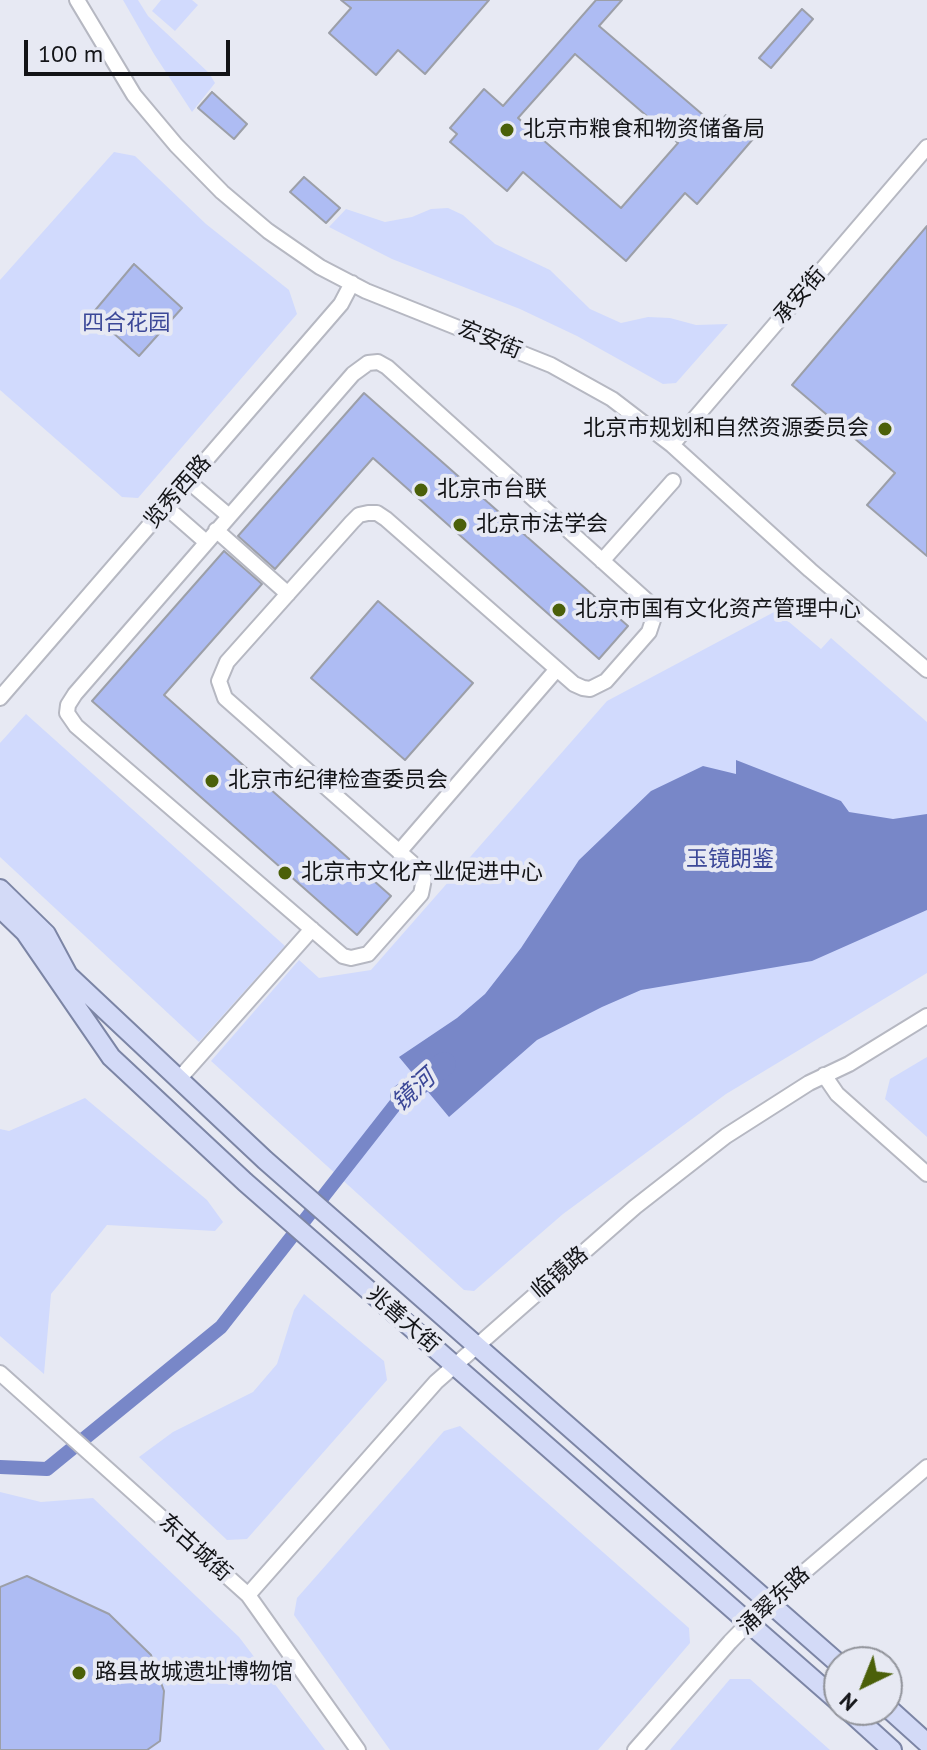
<!DOCTYPE html>
<meta charset="utf-8">
<style>
body{margin:0}
#map{position:relative;width:927px;height:1750px;overflow:hidden;background:#e7e9f3;font-family:"PT Sans",sans-serif}
canvas{display:block}
.north{position:absolute;left:823px;top:1646px;width:80px;height:80px;box-sizing:border-box;background:#e7e9f3;border:2px solid #92949b;border-radius:50%;rotate:223deg;font-size:22px;font-weight:700;line-height:32px;text-align:center;color:#131417}
.north::after{content:'';display:block;margin:auto;width:28px;height:36px;background:#4b6009;clip-path:polygon(50% 0,100% 100%,50% 72%,0 100%)}
.scale{position:absolute;left:24px;top:40px;width:206px;height:36px;box-sizing:border-box;border:4px solid #131417;border-top:0;padding-left:10px;font-size:24px;line-height:28px;white-space:nowrap;color:#131417;-webkit-text-stroke:6px #e7e9f3;paint-order:stroke}
</style>
<div id="map">
<canvas width="927" height="1750"></canvas>
<div class="north">N</div>
<div class="scale">100 m</div>
</div>
<script>
const ctx = document.querySelector('canvas').getContext('2d');
ctx.lineJoin = 'round';
function paint(path, color) { ctx.fillStyle = color; ctx.fill(path, 'evenodd'); }
const shape = rows => new Path2D(rows.map(r => 'M' + r).join(''));
function trace(path, color, width, dash) { ctx.strokeStyle = color; ctx.lineWidth = width; ctx.lineCap = dash ? 'butt' : 'round'; ctx.setLineDash(dash || []); ctx.stroke(path); }
function drawText(font, color, halo, rows, align = 'center') {
  ctx.font = font + ' "PT Sans","Noto Sans SC",sans-serif'; ctx.lineWidth = 8; ctx.setLineDash([]); ctx.textBaseline = 'middle'; ctx.strokeStyle = halo; ctx.fillStyle = color; for (const [text, x, y, turn = 0] of rows) {
    ctx.save(); ctx.translate(x, y); ctx.rotate((+turn || 0) * Math.PI / 180); ctx.textAlign = isNaN(turn) ? turn : align; if (halo) ctx.strokeText(text, 0, 0); ctx.fillText(text, 0, 0); ctx.restore();
  }
}
paint(shape([
 [123,0,138,0,148,16,209,73,215,83,192,112,154,54],
 [161,0,192,0,198,5,175,31,152,11],
 [114,152,135,156,206,224,289,290,297,314,138,498,122,497,0,390,0,280],
 [448,208,463,215,495,244,550,270,590,309,621,323,648,317,670,318,696,325,728,324,676,383,663,384,577,336,520,309,392,259,329,227,346,209,385,222,412,217,431,209],
 [776,611,821,649,831,638,927,722,927,973,726,1094,563,1214,474,1291,464,1290,211,1061,299,960,319,978,371,970,607,701],
 [26,714,285,946,199,1042,0,857,0,743],
 [927,1057,927,1137,885,1099,890,1079],
 [85,1098,207,1200,223,1222,215,1231,107,1225,51,1294,44,1374,0,1336,0,1129,9,1131],
 [304,1294,384,1361,387,1380,247,1539,227,1540,139,1457,173,1432,253,1392,277,1364,294,1310],
 [460,1426,689,1628,690,1643,598,1750,390,1750,294,1615,297,1598,444,1431],
 [0,1492,41,1502,93,1498,239,1637,325,1750,0,1750],
 [730,1679,750,1679,830,1750,670,1750]
]), '#d1dafd');
paint(shape([
 [736,760,841,801,849,812,893,819,927,814,927,910,812,961,641,990,602,1007,537,1040,449,1117,399,1057,457,1018,485,994,521,948,579,860,651,791,703,766,736,774]
]), '#7887c8');
trace(shape([
 [0,1467,47,1469,221,1327,402,1096]
]), '#7887c8', 14);
trace(shape([
 [402,1096,444,1064]
]), '#7887c8', 24);
const building = shape([
 [341,0,489,0,425,74,398,50,376,75,329,33,351,8,341,0],
 [596,0,622,0,599,26,716,126,726,115,753,139,697,204,685,193,626,261,523,172,507,191,450,142,457,134,450,128,484,89,503,106,596,0],
 [575,54,678,143,621,208,518,118,575,54],
 [802,9,813,19,771,68,759,58,802,9],
 [212,92,247,124,234,139,198,108,212,92],
 [304,177,340,208,326,223,290,192,304,177],
 [927,226,927,556,867,505,895,473,792,385,927,226],
 [134,264,182,308,139,356,92,314,134,264],
 [364,393,628,626,599,659,373,458,275,569,238,536,364,393],
 [224,551,262,584,164,695,391,896,357,935,92,701,224,551],
 [378,601,473,683,405,760,311,678,378,601],
 [27,1576,109,1614,151,1655,164,1691,160,1741,147,1750,0,1750,0,1587,27,1576]
]);
paint(building, '#aebcf3');
trace(building, '#9c9fa8', 2);
const minor = shape([
 [77,0,134,95,176,145,222,192,268,231,320,267,366,291,551,365,612,399,672,445,810,570,927,670],
 [378,362,387,367,647,601,654,617,649,632,606,681,590,689,583,688,574,684,386,519,377,513,368,513,359,515,352,522,227,662,219,681,225,698,412,863,424,879,421,894,368,954,351,958,343,956,76,726,67,713,68,705,75,694,353,374,368,363,378,362],
 [672,445,927,147],
 [188,481,229,516],
 [166,507,206,542],
 [216,530,288,594],
 [602,561,673,481],
 [0,698,341,304,352,283],
 [399,852,557,669],
 [824,1075,837,1094,927,1174],
 [179,1079,312,929],
 [0,1373,248,1595,358,1750],
 [248,1595,436,1382,635,1207,726,1136,809,1083,849,1064,927,1016],
 [635,1750,730,1642,769,1602,927,1467]
]);
const major = shape([
 [0,889,46,934,68,975,265,1160,839,1664],
 [0,908,25,932,111,1057,245,1182,839,1702],
 [887,1707,927,1743],
 [848,1710,892,1750]
]);
trace(minor, '#b6b8c2', 18);
trace(major, '#7c85a5', 22);
trace(minor, '#fff', 14);
trace(major, '#d3daf7', 18);
for (const [x, y, r, color] of [
 [507,130,8,"#4b6009"],
 [885,429,8,"#4b6009"],
 [421,490,8,"#4b6009"],
 [460,525,8,"#4b6009"],
 [559,610,8,"#4b6009"],
 [212,781,8,"#4b6009"],
 [285,873,8,"#4b6009"],
 [79,1673,8,"#4b6009"]
]) { const dot = new Path2D(); dot.arc(x, y, r, 0, 2 * Math.PI); ctx.fillStyle = color; ctx.fill(dot); trace(dot, '#e7e9f3', 3); }
drawText('22px', '#131417', '#e7e9f3', [
 ["北京市粮食和物资储备局",523,130],
 ["北京市规划和自然资源委员会",869,429,"right"],
 ["北京市台联",437,490],
 ["北京市法学会",476,525],
 ["北京市国有文化资产管理中心",575,610],
 ["北京市纪律检查委员会",228,781],
 ["北京市文化产业促进中心",301,873],
 ["路县故城遗址博物馆",95,1673]
], 'left');
drawText('22px', '#131417', '#e7e9f3', [
 ["承安街",800,296,-49],
 ["宏安街",490,340,22],
 ["览秀西路",178,492,-49],
 ["临镜路",560,1273,-41],
 ["兆善大街",403,1320,41],
 ["东古城街",195,1548,42],
 ["涌翠东路",774,1601,-43]
]);
drawText('22px', '#3c4898', '#e7e9f3', [
 ["四合花园",126,324],
 ["玉镜朗鉴",730,860]
]);
drawText('italic 24px', '#3b4797', '#e7e9f3', [
 ["镜河",414,1091,-42]
]);
</script>
